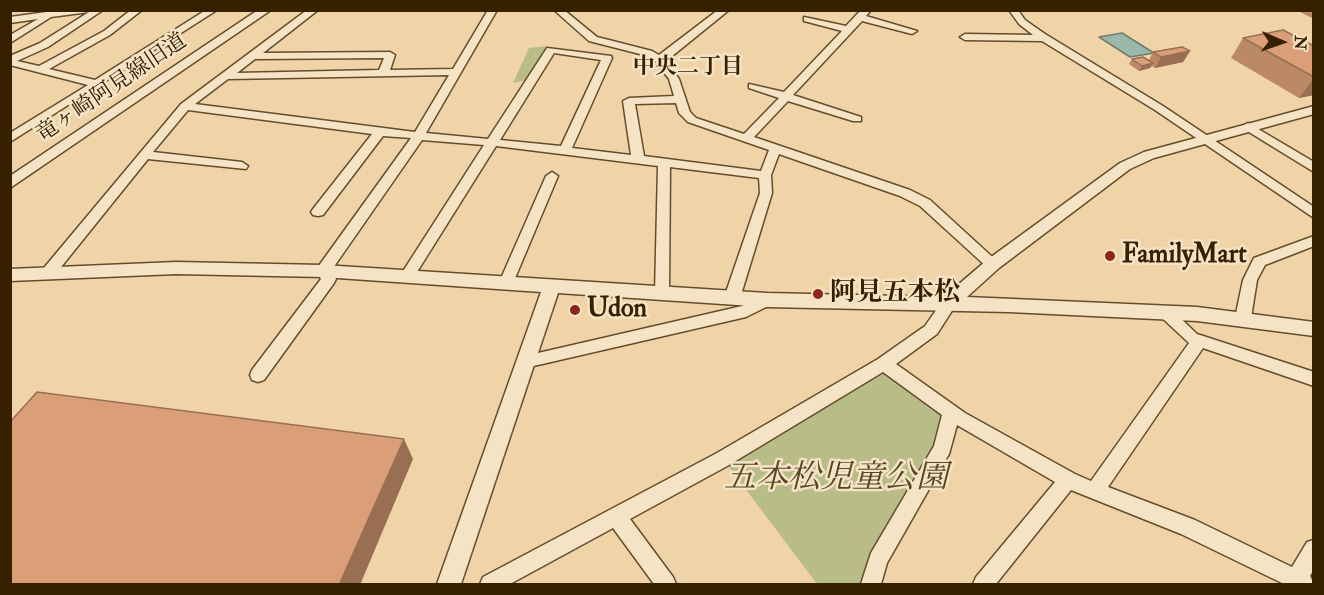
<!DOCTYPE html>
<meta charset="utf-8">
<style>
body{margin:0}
#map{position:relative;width:1324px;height:595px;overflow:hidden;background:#f0d4a7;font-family:"IM FELL Double Pica",serif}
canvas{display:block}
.frame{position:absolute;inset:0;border:12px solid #372000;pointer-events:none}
.north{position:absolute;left:1252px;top:12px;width:60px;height:60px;-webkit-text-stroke:4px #f5e3c6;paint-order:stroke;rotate:92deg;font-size:16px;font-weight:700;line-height:24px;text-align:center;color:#372000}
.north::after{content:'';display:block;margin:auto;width:21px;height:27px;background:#372000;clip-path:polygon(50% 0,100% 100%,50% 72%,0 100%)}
</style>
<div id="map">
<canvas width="1324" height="595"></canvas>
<div class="frame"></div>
<div class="north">N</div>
</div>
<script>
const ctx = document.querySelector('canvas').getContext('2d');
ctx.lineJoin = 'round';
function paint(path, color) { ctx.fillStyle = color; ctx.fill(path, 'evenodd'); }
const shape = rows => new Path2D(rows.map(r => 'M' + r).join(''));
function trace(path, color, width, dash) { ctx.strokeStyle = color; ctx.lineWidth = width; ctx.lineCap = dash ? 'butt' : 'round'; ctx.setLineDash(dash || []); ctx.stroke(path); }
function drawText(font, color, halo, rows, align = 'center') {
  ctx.font = font + ' "IM FELL Double Pica","Noto Serif JP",serif'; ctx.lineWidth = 5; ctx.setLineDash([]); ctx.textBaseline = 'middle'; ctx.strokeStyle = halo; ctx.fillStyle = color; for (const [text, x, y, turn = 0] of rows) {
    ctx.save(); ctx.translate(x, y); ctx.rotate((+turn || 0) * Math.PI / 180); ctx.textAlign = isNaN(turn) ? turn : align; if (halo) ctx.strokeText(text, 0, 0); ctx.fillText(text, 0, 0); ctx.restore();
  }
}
paint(shape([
 [547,46,527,80,513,83,529,48],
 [884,364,951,413,878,560,871,584,817,584,723,459]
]), '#b8bd88');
const water = shape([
 [1122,33,1154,53,1130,57,1099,37,1122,33]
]);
paint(water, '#9ab8ab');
trace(water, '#727b67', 1.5);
const minor = shape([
 [61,10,103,10,48,47,17,61,39,66,104,31,131,10,142,10,110,35,49,69,95,80,206,10,217,10,10,142,10,133,88,85,10,65,10,56,40,43,89,12,51,17,10,43,10,35,38,19,10,23,10,17,61,10],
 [307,10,318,10,263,53,390,52,395,55,390,70,453,69,488,10,497,10,426,133,488,139,547,48,611,56,612,58,572,148,631,155,623,101,629,98,674,96,669,79,656,62,644,55,589,41,554,10,564,10,597,37,652,51,659,55,718,10,729,10,666,61,679,79,690,112,696,118,744,134,779,98,749,88,749,84,784,92,842,31,804,21,804,17,846,26,861,10,871,10,866,16,917,31,912,34,862,21,793,95,861,117,861,121,853,121,788,101,754,137,910,190,930,200,1000,264,993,269,988,268,920,206,900,196,779,154,771,175,772,193,740,298,732,303,724,298,760,193,759,178,670,167,669,293,662,298,655,293,658,166,496,146,412,280,407,281,400,276,484,145,422,140,331,271,336,279,334,283,264,380,258,382,252,380,250,375,252,370,321,279,316,271,318,267,411,138,383,136,323,215,318,216,313,215,311,212,313,209,372,134,188,110,153,152,242,162,248,166,246,169,148,159,53,277,43,277,41,273,43,269,181,104,307,10],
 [554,53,601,60,561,146,500,140,554,53],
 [384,58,379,70,237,73,255,59,384,58],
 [449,75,415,132,195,104,228,79,449,75],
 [676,103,679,113,688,122,769,150,761,171,644,156,635,104,676,103],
 [1009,10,1018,10,1025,20,1045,34,1163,106,1314,207,1314,218,1155,110,1042,41,965,40,960,37,965,34,1033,35,1019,24,1009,10],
 [1248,123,1314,162,1314,172,1244,129,1244,125,1248,123],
 [552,172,558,176,513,283,511,287,501,287,499,283,546,176,552,172],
 [1314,236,1314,246,1265,265,1257,280,1251,318,1248,322,1238,322,1235,318,1243,280,1254,258,1314,236],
 [767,294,772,296,775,300,772,304,746,317,525,368,519,367,517,362,519,357,525,356,742,306,767,294],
 [949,297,957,303,937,334,896,364,965,413,1075,474,1091,481,1189,343,1160,316,1157,312,1160,308,1170,308,1197,334,1314,372,1314,386,1203,348,1108,487,1195,520,1292,567,1307,542,1314,540,1314,569,1310,576,1314,584,1284,584,1181,534,1071,490,996,584,973,584,976,577,1055,482,957,425,949,454,887,563,881,584,861,584,871,553,934,446,942,415,883,372,729,465,630,519,673,577,676,584,654,584,613,528,510,584,480,584,483,577,717,453,878,359,925,326,944,299,949,297]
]);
const tertiary = shape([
 [258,10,271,10,10,188,10,176,258,10],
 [1314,106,1314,114,1154,158,1130,169,999,268,967,297,1197,307,1314,322,1314,336,1197,321,1009,312,767,307,558,293,461,584,437,584,541,292,323,277,176,274,10,281,10,269,176,262,323,265,767,293,944,297,987,260,1120,163,1144,152,1314,106]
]);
trace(minor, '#654d2a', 3);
trace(tertiary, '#654d2a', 3);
paint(minor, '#f5e3c6');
paint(tertiary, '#f5e3c6');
paint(shape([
 [1296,10,1314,10,1314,19],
 [1243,38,1314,46,1314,95,1299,98,1231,58],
 [1190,51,1183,62,1155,68,1152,66,1150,68,1139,71,1129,64,1132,59,1149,60,1153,52]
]), '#bc8967');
paint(shape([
 [1190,51,1183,62,1155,68,1161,57],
 [1153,63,1150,68,1139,71,1142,66],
 [1314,78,1314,95,1299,98],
 [404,439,413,459,360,585,339,585]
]), '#996f54');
const building = shape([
 [1283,30,1314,46,1314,77,1243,38,1283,30],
 [1182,47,1190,51,1161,57,1153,52,1182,47],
 [1143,57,1153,63,1142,66,1132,59,1143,57],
 [37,392,404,439,339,585,10,585,10,422,37,392]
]);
paint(building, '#db9f78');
trace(building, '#996f54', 1.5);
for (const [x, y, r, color] of [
 [1110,256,6,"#8f2418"],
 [818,294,6,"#8f2418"],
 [575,310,6,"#8f2418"]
]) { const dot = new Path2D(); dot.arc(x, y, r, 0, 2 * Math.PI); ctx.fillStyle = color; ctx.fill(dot); trace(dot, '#f5e3c6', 2); }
drawText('bold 22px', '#372000', '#f5e3c6', [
 ["中央二丁目",688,68]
]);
drawText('22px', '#372000', '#f5e3c6', [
 ["竜ヶ崎阿見線旧道",112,89,-34]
]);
drawText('bold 26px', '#372000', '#f5e3c6', [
 ["FamilyMart",1122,256],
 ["阿見五本松",830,294],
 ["Udon",587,310]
], 'left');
drawText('italic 32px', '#574722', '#f5e3c6', [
 ["五本松児童公園",836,480]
]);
</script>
